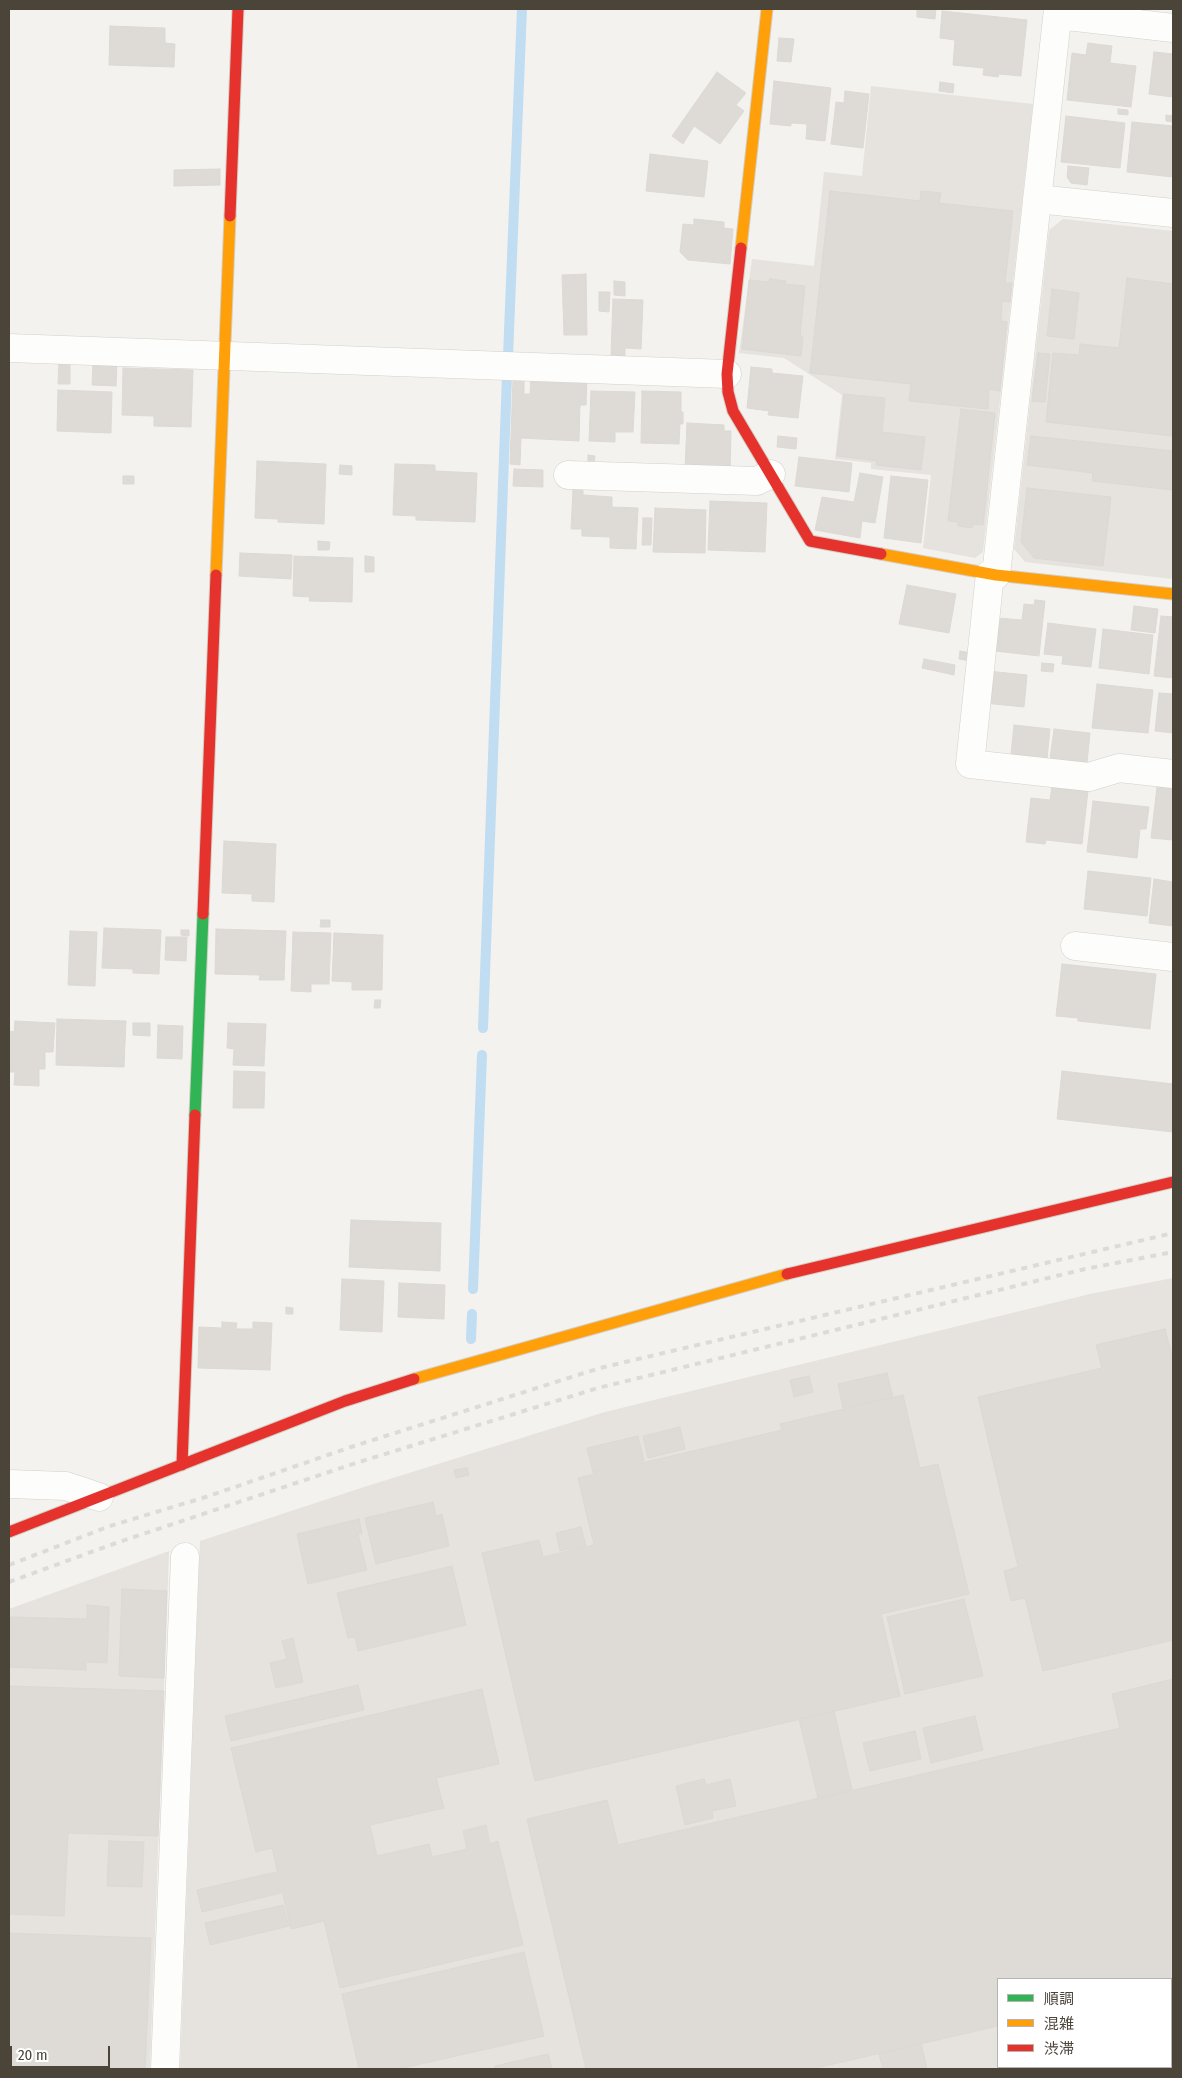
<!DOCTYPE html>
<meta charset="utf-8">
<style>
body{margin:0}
#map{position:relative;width:1182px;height:2078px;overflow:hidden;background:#f4f2ee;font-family:"Fira Sans Condensed","Noto Sans JP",sans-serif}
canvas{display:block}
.frame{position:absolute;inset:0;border:10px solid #4b4439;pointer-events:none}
.legend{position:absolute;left:997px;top:1978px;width:175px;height:90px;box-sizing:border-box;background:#fff;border:1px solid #b7b4b0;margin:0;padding:6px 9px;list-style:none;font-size:15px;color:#4b4439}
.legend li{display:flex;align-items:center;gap:10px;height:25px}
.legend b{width:25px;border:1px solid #b7b4b0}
.scale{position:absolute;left:10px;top:2046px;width:100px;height:22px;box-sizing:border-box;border:2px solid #4b4439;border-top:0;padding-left:6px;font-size:15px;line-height:18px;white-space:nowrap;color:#4b4439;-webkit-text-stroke:4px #fff;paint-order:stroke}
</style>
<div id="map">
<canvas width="1182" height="2078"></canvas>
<div class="frame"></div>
<ul class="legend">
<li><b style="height:6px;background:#30b455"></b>順調</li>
<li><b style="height:6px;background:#ff9f0a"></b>混雑</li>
<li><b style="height:6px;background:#e5322d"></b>渋滞</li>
</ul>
<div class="scale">20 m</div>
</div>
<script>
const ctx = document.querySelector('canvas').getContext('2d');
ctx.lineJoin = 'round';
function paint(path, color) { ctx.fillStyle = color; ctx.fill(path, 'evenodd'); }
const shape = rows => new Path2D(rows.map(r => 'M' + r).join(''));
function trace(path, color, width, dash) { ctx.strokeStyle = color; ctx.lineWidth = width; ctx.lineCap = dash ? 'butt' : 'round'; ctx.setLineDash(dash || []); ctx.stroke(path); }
paint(shape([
 [871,86,1033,104,983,552,975,558,923,548,931,475,871,469,871,463,835,459,842,395,784,358,739,353,752,259,814,266,824,172,862,176],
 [1063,219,1173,231,1173,579,1025,562,1014,549,1049,230],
 [1173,1278,1173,2069,180,2069,200,1541,364,1487,605,1412,1090,1294],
 [998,1979,1171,1979,1171,2067,998,2067],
 [169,1551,150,2069,9,2069,9,1609]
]), '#e6e2de');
trace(shape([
 [508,356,522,9],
 [483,1028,507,376],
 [473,1289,482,1055],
 [471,1339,472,1314]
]), '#c0ddf1', 10);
const building = shape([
 [917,9,936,9,935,19,917,17,917,9],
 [942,11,1027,20,1021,76,999,74,998,77,983,75,984,68,953,65,955,40,940,38,942,11],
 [110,26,165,28,165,43,175,44,174,67,109,65,110,26],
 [779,38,794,39,791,62,777,61,779,38],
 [1088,43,1112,46,1110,63,1136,66,1131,107,1067,100,1072,53,1086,55,1088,43],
 [1154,52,1173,54,1173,97,1149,94,1154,52],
 [717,72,746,93,736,105,744,111,720,144,694,126,683,144,672,136,717,72],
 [774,81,831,88,825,141,806,139,807,124,791,123,791,126,770,124,774,81],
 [940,82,954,84,953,93,939,91,940,82],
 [845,91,869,94,863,148,831,144,836,102,844,103,845,91],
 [1118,109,1128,110,1128,115,1118,114,1118,109],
 [1166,115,1173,116,1173,122,1166,121,1166,115],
 [1066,116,1125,123,1120,168,1061,162,1066,116],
 [1132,122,1173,126,1173,177,1127,172,1132,122],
 [650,154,708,161,704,197,646,191,650,154],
 [1068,166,1089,168,1087,185,1071,183,1067,177,1068,166],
 [220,169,220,185,174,186,174,170,220,169],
 [830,191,920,201,921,191,941,193,939,203,1013,211,1005,283,1012,283,1010,302,1002,301,1001,321,1007,322,1000,391,989,389,988,409,909,401,911,384,810,373,830,191],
 [694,219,724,222,724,228,733,229,730,264,688,260,680,252,683,224,694,225,694,219],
 [586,274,587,335,564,335,562,275,586,274],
 [1127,278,1173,284,1173,436,1046,422,1053,353,1079,355,1080,344,1119,348,1127,278],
 [770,279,786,281,785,284,805,286,800,336,803,337,801,356,742,349,749,280,769,282,770,279],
 [614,281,625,282,625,296,614,295,614,281],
 [1052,289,1079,293,1074,339,1047,336,1052,289],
 [599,292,610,292,609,312,599,311,599,292],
 [613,299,643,300,641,349,625,348,625,356,611,355,613,299],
 [1038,353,1050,354,1045,402,1032,401,1038,353],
 [59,362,70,363,70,384,58,384,59,362],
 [93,363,117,364,116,386,92,385,93,363],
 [751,367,772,369,772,373,803,376,798,418,768,415,769,411,747,408,751,367],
 [123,368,193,370,191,427,154,426,154,416,122,415,123,368],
 [531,374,587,376,586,405,580,405,579,441,521,438,520,465,510,464,513,379,524,380,524,394,530,394,531,374],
 [58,390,112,392,111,433,57,431,58,390],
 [591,391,635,392,633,432,615,432,615,442,589,441,591,391],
 [642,391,681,392,681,412,683,412,683,424,680,424,679,444,641,443,642,391],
 [844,394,885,398,882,432,925,437,921,470,876,465,877,461,837,456,844,394],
 [961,409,995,413,983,525,973,524,972,528,958,526,958,522,948,521,961,409],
 [687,423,724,425,724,431,731,431,730,471,685,469,687,423],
 [778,436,797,438,796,449,777,447,778,436],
 [1031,436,1173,451,1173,490,1092,481,1093,473,1027,465,1031,436],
 [588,455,595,456,594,465,588,464,588,455],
 [799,457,852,463,849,492,795,486,799,457],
 [257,461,326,464,324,524,278,522,278,519,255,518,257,461],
 [395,464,435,465,435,471,477,473,475,522,416,520,416,516,393,515,395,464],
 [340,465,352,466,352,475,339,474,340,465],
 [514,469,543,470,543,487,513,486,514,469],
 [860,473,883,477,875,523,862,521,860,538,815,530,822,497,854,502,860,473],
 [123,476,134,476,134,484,123,484,123,476],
 [891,476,928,480,921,543,884,538,891,476],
 [1027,488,1111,497,1103,566,1034,558,1021,542,1027,488],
 [573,489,583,489,583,495,612,497,612,507,638,508,636,549,610,548,610,537,582,536,582,529,571,529,573,489],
 [710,501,767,503,765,552,708,550,710,501],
 [655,508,706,510,705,553,653,552,655,508],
 [643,518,652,518,651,545,642,545,643,518],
 [318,541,330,542,329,550,318,550,318,541],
 [240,553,292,555,291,579,239,576,240,553],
 [294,556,353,558,352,602,309,601,310,597,293,596,294,556],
 [365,556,374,557,374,572,365,572,365,556],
 [907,585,956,594,949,633,899,624,907,585],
 [1035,600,1045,601,1039,656,995,651,998,618,1022,620,1024,604,1034,605,1035,600],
 [1134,606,1158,609,1155,633,1131,630,1134,606],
 [1161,616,1173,617,1173,678,1154,676,1161,616],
 [1048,623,1096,629,1091,667,1062,664,1063,656,1044,654,1048,623],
 [1103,629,1153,635,1149,674,1099,668,1103,629],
 [960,651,971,653,970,661,959,659,960,651],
 [924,659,955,665,954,675,922,668,924,659],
 [1042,663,1054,664,1053,672,1041,671,1042,663],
 [988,671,1027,675,1024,707,984,703,988,671],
 [1097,684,1153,690,1148,733,1092,728,1097,684],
 [1159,693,1173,694,1173,733,1155,731,1159,693],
 [1014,725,1050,729,1047,759,1014,759,1015,755,1011,754,1014,725],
 [1054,729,1090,733,1087,763,1054,763,1055,759,1050,759,1054,729],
 [1052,787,1088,791,1082,844,1046,840,1045,844,1026,842,1031,798,1050,800,1052,787],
 [1157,787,1173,789,1173,840,1151,838,1157,787],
 [1093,801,1149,807,1146,829,1140,829,1137,858,1087,852,1093,801],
 [224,841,276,844,274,902,252,901,252,894,222,893,224,841],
 [1088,871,1151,878,1147,916,1084,909,1088,871],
 [1154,879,1173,882,1173,926,1149,923,1154,879],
 [321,920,330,920,330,927,320,927,321,920],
 [104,928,161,930,159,974,133,973,133,969,102,968,104,928],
 [216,929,286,931,284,980,259,980,260,975,215,974,216,929],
 [181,930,189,930,189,936,181,935,181,930],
 [70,931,97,932,95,986,68,985,70,931],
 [293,932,331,933,329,984,311,984,311,992,291,991,293,932],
 [334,933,383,935,382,990,352,990,352,982,332,981,334,933],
 [166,937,187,937,186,961,165,960,166,937],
 [1062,964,1156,974,1150,1029,1078,1021,1078,1018,1056,1016,1062,964],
 [375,1000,381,1000,380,1008,374,1008,375,1000],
 [57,1019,126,1021,124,1067,56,1065,57,1019],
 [15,1021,55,1023,53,1052,45,1052,45,1069,39,1069,39,1086,14,1085,15,1072,9,1072,9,1031,14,1032,15,1021],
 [133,1023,150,1023,150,1036,133,1035,133,1023],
 [228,1023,266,1024,264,1066,233,1065,234,1049,227,1048,228,1023],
 [158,1025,183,1026,182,1059,157,1058,158,1025],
 [234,1071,265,1072,264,1108,233,1108,234,1071],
 [1062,1071,1173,1084,1173,1132,1057,1119,1062,1071],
 [351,1220,441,1223,440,1271,349,1267,351,1220],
 [342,1279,384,1281,382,1332,340,1330,342,1279],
 [399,1283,445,1285,444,1319,398,1317,399,1283],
 [286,1307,293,1308,293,1314,286,1314,286,1307],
 [222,1322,237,1323,236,1329,253,1329,253,1322,272,1323,270,1370,198,1368,199,1327,222,1328,222,1322],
 [1165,1329,1171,1352,1173,1351,1173,1640,1043,1671,1025,1598,1011,1601,1004,1571,1018,1567,978,1397,1102,1368,1096,1345,1165,1329],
 [887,1373,893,1397,843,1408,838,1384,887,1373],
 [809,1376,813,1392,794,1397,790,1380,809,1376],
 [903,1395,920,1468,938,1464,969,1594,881,1614,900,1696,535,1781,482,1553,539,1540,543,1557,594,1545,578,1478,782,1430,780,1424,903,1395],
 [680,1427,685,1449,648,1458,643,1436,680,1427],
 [638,1436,644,1461,593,1473,587,1448,638,1436],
 [467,1468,469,1475,456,1478,454,1470,467,1468],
 [433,1502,436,1516,442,1514,449,1546,376,1564,365,1518,433,1502],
 [359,1519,362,1533,358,1534,367,1570,308,1584,297,1534,359,1519],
 [581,1527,586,1546,560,1551,556,1533,581,1527],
 [452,1566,466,1625,358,1651,355,1637,348,1638,337,1593,452,1566],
 [122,1589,167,1591,164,1678,119,1676,122,1589],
 [964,1599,983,1676,905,1694,887,1617,964,1599],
 [87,1605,109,1607,107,1663,86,1662,86,1670,9,1667,10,1617,87,1619,87,1605],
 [293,1638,303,1682,276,1688,270,1663,287,1659,282,1641,293,1638],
 [1173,1679,1173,1985,1171,1985,1171,1979,998,1979,998,2026,812,2069,586,2069,527,1819,607,1800,618,1845,1120,1728,1112,1694,1173,1679],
 [358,1685,364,1710,231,1741,225,1716,358,1685],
 [9,1686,164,1691,158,1836,68,1833,64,1916,9,1914,9,1686],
 [482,1689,499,1764,436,1778,444,1808,370,1825,377,1856,429,1844,432,1857,467,1849,463,1831,486,1825,490,1844,498,1841,523,1945,340,1988,324,1921,291,1929,272,1848,256,1852,231,1748,482,1689],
 [834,1711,852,1790,818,1798,799,1719,834,1711],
 [975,1716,983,1750,931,1763,923,1728,975,1716],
 [915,1731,921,1759,870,1771,863,1743,915,1731],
 [704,1779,706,1785,730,1779,736,1806,712,1811,713,1818,685,1825,676,1786,704,1779],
 [109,1841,144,1842,142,1887,107,1886,109,1841],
 [276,1872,281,1893,202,1912,197,1890,276,1872],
 [283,1905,289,1926,210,1945,205,1923,283,1905],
 [9,1933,151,1938,145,2069,9,2069,9,1933],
 [524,1952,544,2036,399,2069,359,2069,342,1994,524,1952],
 [1173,2034,1173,2069,1022,2069,1033,2067,1171,2067,1171,2035,1173,2034],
 [921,2043,927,2069,883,2069,879,2054,921,2043],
 [548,2054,552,2069,496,2069,495,2066,548,2054]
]);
paint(building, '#dedbd6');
trace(building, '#dcd9d4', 1);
const street = shape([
 [1058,15,1173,28],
 [1037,199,1173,213],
 [9,348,727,374],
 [568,475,757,481,771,474],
 [990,574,970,764,1089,777,1119,768,1173,774],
 [996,575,1058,9],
 [1075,946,1173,957],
 [9,1484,66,1486,99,1497],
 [165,2069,185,1557]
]);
const fast = shape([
 [195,1115,203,914]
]);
const slow = shape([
 [741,248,767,9],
 [881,554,996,575,1173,594],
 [216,575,230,216],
 [414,1379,787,1274]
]);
const jam = shape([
 [230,216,238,9],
 [741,248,727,374,728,392,733,411,810,541,881,554],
 [203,914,216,575],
 [787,1274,1173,1182],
 [182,1465,195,1115],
 [9,1532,345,1401,414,1379]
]);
trace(street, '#d2d0cb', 29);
trace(fast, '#d3cfc5', 13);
trace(slow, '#d3cfc5', 13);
trace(jam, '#d3cfc5', 13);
trace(street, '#fdfdfc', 28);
trace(fast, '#30b455', 11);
trace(slow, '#ff9f0a', 11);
trace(jam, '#e5322d', 11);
trace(shape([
 [9,1565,110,1526,209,1496,351,1447,600,1368,1173,1233],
 [9,1582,116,1543,356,1463,598,1388,1085,1269,1173,1252]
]), '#dbdbda', 4, [6, 6]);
</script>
